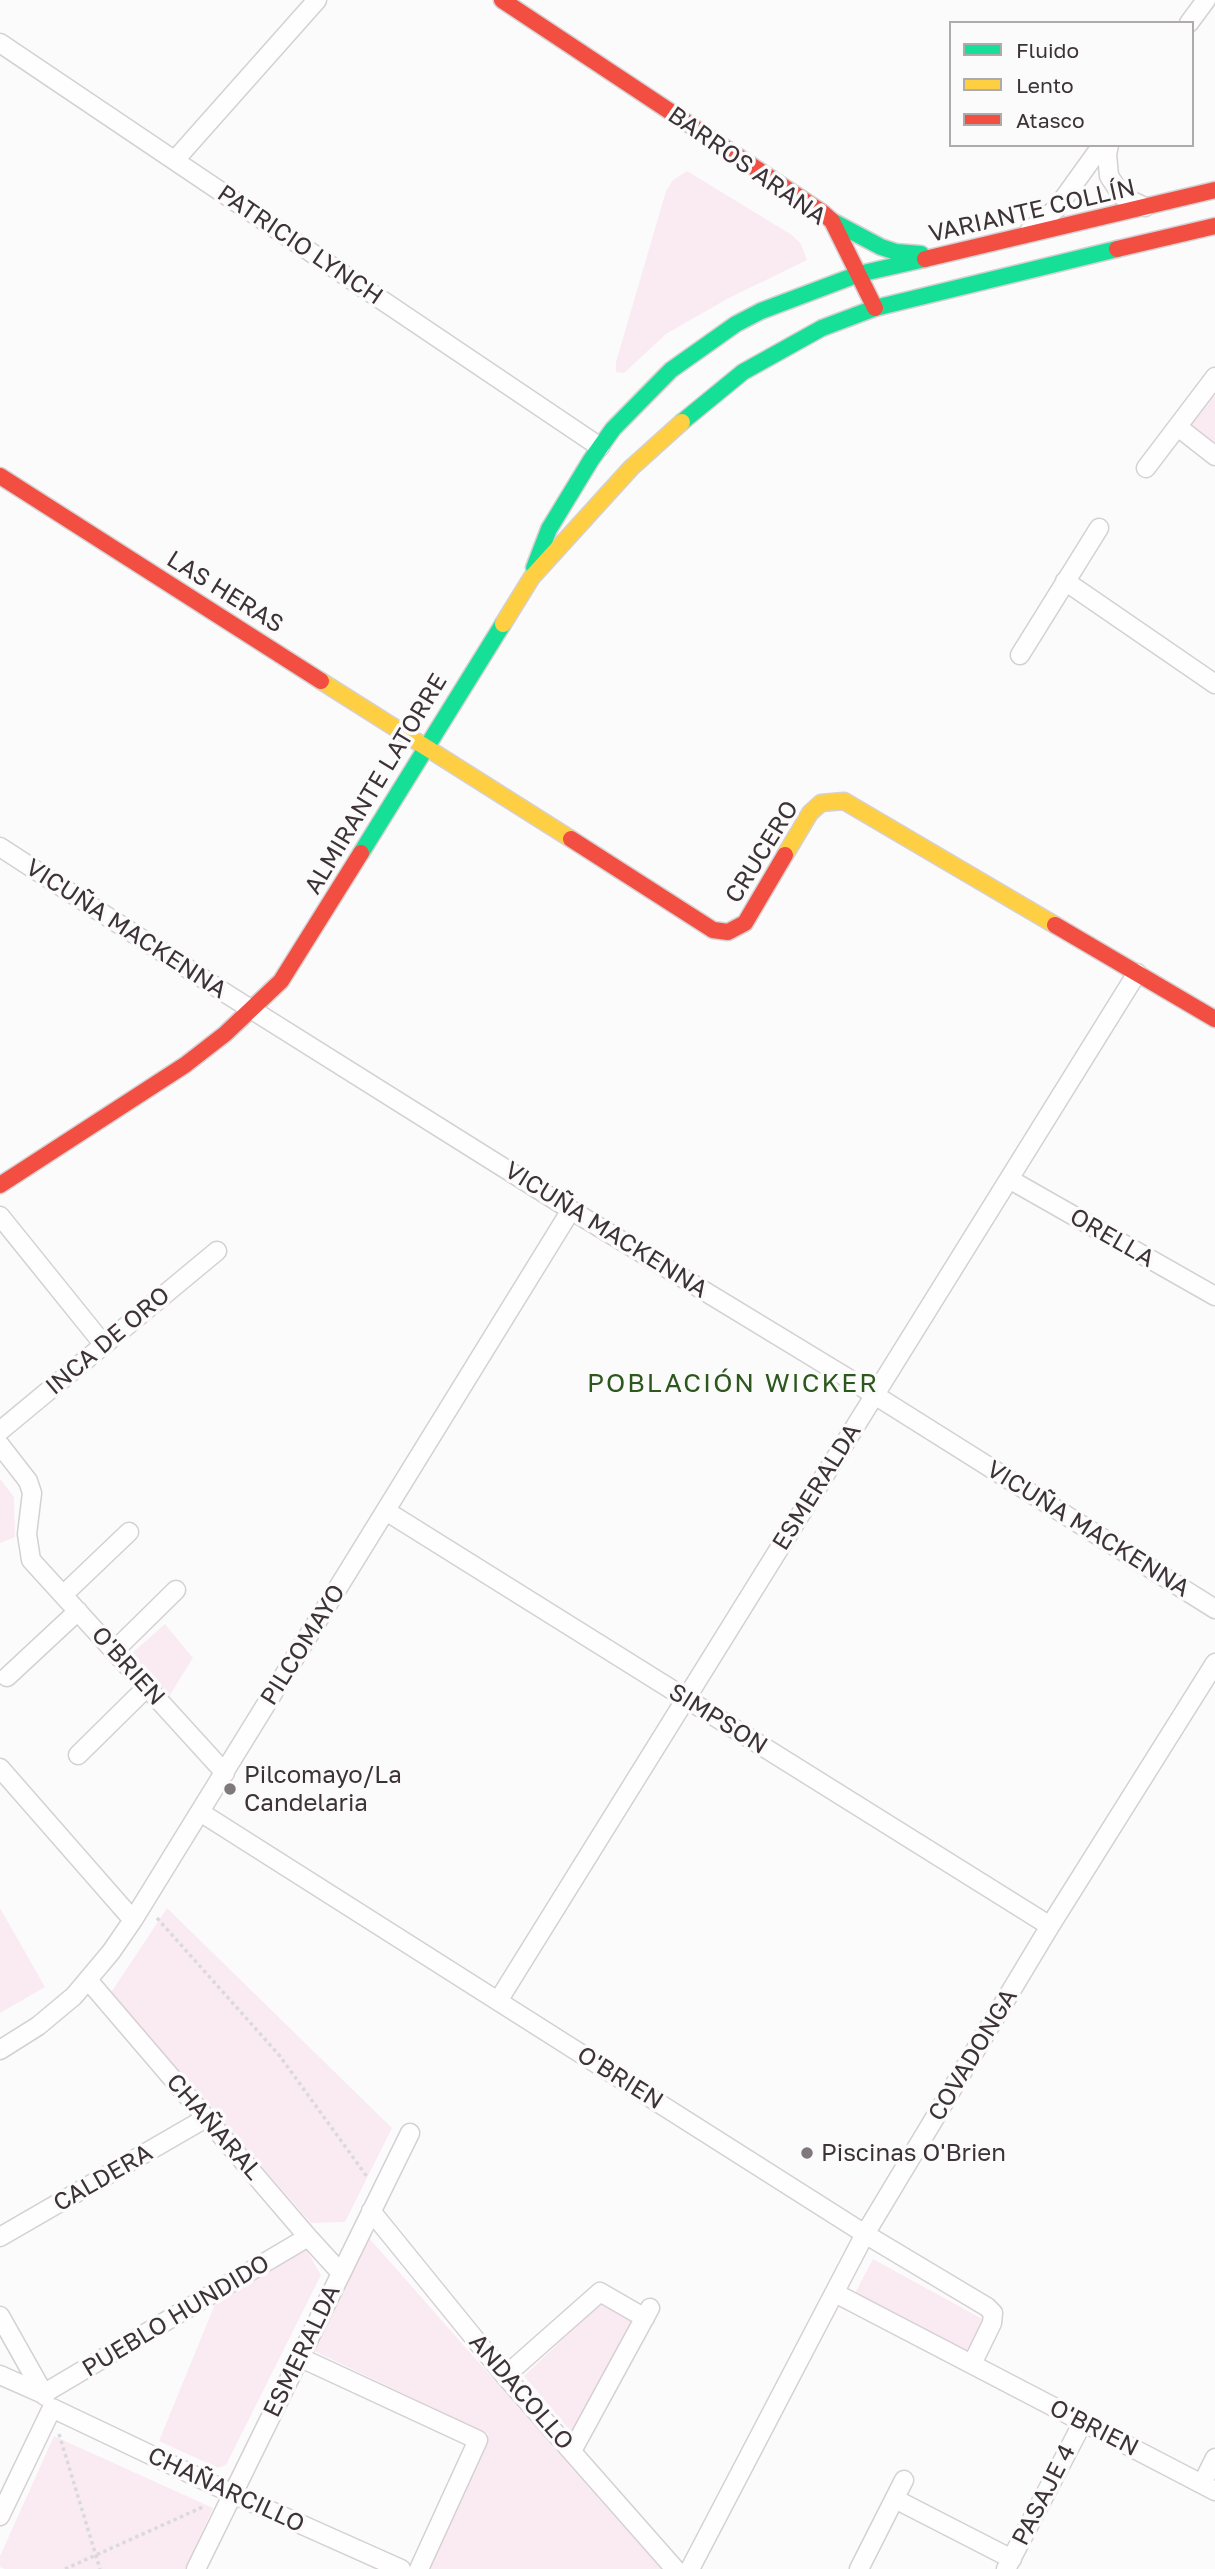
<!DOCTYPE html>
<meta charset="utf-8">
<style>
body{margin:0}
#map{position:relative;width:1215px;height:2569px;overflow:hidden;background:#fbfbfb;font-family:"Golos Text",sans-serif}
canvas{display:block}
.legend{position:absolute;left:949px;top:21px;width:245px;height:126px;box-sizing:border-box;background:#fbfbfb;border:2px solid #afabad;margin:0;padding:9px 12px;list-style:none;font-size:21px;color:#3c3237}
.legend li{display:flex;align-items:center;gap:14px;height:35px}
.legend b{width:35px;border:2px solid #afabad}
</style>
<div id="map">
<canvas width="1215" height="2569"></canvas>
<ul class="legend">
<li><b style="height:9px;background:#16e098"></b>Fluido</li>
<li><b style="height:9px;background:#ffcf43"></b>Lento</li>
<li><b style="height:9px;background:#f24e42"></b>Atasco</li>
</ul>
</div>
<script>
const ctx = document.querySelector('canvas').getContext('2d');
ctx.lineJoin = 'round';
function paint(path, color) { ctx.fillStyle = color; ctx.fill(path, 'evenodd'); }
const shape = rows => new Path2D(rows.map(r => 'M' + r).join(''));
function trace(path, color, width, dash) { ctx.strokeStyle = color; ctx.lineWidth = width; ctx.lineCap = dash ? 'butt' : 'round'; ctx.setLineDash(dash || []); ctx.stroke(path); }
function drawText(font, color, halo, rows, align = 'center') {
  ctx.font = font + ' "Golos Text",sans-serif'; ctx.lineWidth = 7; ctx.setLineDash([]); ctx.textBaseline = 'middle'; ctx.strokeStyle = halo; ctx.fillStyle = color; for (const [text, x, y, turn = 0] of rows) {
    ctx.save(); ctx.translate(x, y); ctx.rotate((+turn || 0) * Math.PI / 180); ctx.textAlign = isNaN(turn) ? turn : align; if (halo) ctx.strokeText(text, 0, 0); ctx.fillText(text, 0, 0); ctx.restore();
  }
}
paint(shape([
 [687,171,792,235,801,244,807,260,727,299,666,334,624,373,616,372,616,362,666,191,673,180],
 [1215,395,1215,448,1190,427],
 [0,1479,14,1497,15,1537,0,1543],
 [165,1624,193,1658,168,1698,131,1654],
 [0,1908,45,1987,0,2013],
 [167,1908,392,2128,345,2222,311,2223,110,1994],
 [369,2238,661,2569,428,2569,488,2434,312,2350],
 [306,2249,321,2275,226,2465,218,2468,159,2441,215,2304],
 [873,2259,986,2321,967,2355,855,2293],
 [601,2303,634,2323,573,2434,524,2376],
 [54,2436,213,2508,185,2569,5,2569,0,2567,0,2556]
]), '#faebf2');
const street = shape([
 [1189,23,1206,0],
 [0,43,600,447],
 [1109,145,1107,154,1109,176,1122,196,1145,207],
 [175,160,317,0],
 [1030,230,1056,209,1102,145],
 [1178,427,1215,456],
 [1146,468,1215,377],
 [1065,581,1215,684],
 [1020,655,1099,528],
 [0,847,230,996,571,1210,854,1382,1215,1609],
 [1009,1179,1215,1296],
 [0,1216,104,1345],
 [0,1431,217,1251],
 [0,1445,28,1481,32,1493,27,1534,31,1560,225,1773],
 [386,1511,1050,1926],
 [63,1595,129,1532],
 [114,1651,176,1590],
 [7,1677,78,1611],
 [78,1755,147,1687],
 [0,1768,133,1920],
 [200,1812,865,2234,987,2307,993,2313,992,2323,972,2364],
 [88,1980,308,2237,341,2273],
 [498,2001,1137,973],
 [0,2050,38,2026,74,1996,111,1952,133,1920,571,1210],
 [371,2211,505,2376,675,2569],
 [0,2237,206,2118],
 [835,2293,1215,2491],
 [0,2316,45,2396],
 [299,2357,478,2440,419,2569],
 [0,2375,43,2394,308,2237],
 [505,2376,600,2292,645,2318],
 [52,2408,233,2494,401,2569],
 [572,2451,650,2308],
 [1202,2484,1215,2458],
 [895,2499,1012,2559],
 [0,2516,52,2408],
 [196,2569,410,2133],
 [690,2569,865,2234,1050,1926,1215,1663],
 [859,2569,904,2480],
 [1006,2569,1083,2422]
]);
const fast = shape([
 [832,221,881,247,896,252,921,254],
 [682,422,743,372,822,328,875,308,1117,249],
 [534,568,549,529,591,460,613,429,671,370,736,324,761,311,859,274,925,259],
 [361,853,503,624]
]);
const slow = shape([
 [503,624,532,577,631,468,682,422],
 [321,681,571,839],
 [785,855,810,813,821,803,844,801,1055,925]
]);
const jam = shape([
 [502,0,823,213,832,221,875,308],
 [1117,249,1215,226],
 [925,259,1215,190],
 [0,476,321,681],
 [571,839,713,930,728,932,745,923,785,855],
 [1055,925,1215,1019],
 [0,1185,185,1065,225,1034,281,981,361,853]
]);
trace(street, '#d5d0d2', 21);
trace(fast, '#d5d0d2', 19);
trace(slow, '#d5d0d2', 19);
trace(jam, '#d5d0d2', 19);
trace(shape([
 [157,1918,279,2055,368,2178],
 [59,2434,100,2569],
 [65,2569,205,2506]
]), '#dadada', 3.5, [3.5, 3.5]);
trace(street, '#fefefe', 18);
trace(fast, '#16e098', 16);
trace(slow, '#ffcf43', 16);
trace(jam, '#f24e42', 16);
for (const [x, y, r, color] of [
 [230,1789,7,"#7f787c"],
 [807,2153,7,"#7f787c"]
]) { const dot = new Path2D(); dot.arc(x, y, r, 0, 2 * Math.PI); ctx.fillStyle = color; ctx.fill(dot); trace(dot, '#fbfbfb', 2.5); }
drawText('24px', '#3c3237', '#fbfbfb', [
 ["BARROS ARANA",747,166,35],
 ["VARIANTE COLLÍN",1032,211,-13],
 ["PATRICIO LYNCH",300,245,34],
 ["LAS HERAS",225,592,32],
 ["ALMIRANTE LATORRE",376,784,-59],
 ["CRUCERO",762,852,-58],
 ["VICUÑA MACKENNA",126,929,33],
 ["VICUÑA MACKENNA",606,1230,32],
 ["ORELLA",1112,1238,30],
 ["INCA DE ORO",108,1341,-40],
 ["ESMERALDA",817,1487,-58],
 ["VICUÑA MACKENNA",1088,1529,32],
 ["PILCOMAYO",303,1645,-58],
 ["O'BRIEN",128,1666,48],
 ["SIMPSON",718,1719,32],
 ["COVADONGA",973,2055,-59],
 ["O'BRIEN",620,2078,32],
 ["CHAÑARAL",214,2127,49],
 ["CALDERA",103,2178,-30],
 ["PUEBLO HUNDIDO",176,2316,-31],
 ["ESMERALDA",302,2351,-64],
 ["ANDACOLLO",521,2392,49],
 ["O'BRIEN",1094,2428,27],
 ["CHAÑARCILLO",226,2490,25],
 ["PASAJE 4",1044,2495,-63]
]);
drawText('24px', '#3c3237', '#fbfbfb', [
 ["Pilcomayo/La",244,1775],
 ["Candelaria",244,1803],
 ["Piscinas O'Brien",821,2153]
], 'left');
ctx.letterSpacing = '2px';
drawText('26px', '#2d571d', '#fbfbfb', [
 ["POBLACIÓN WICKER",733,1384]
]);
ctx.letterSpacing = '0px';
</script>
